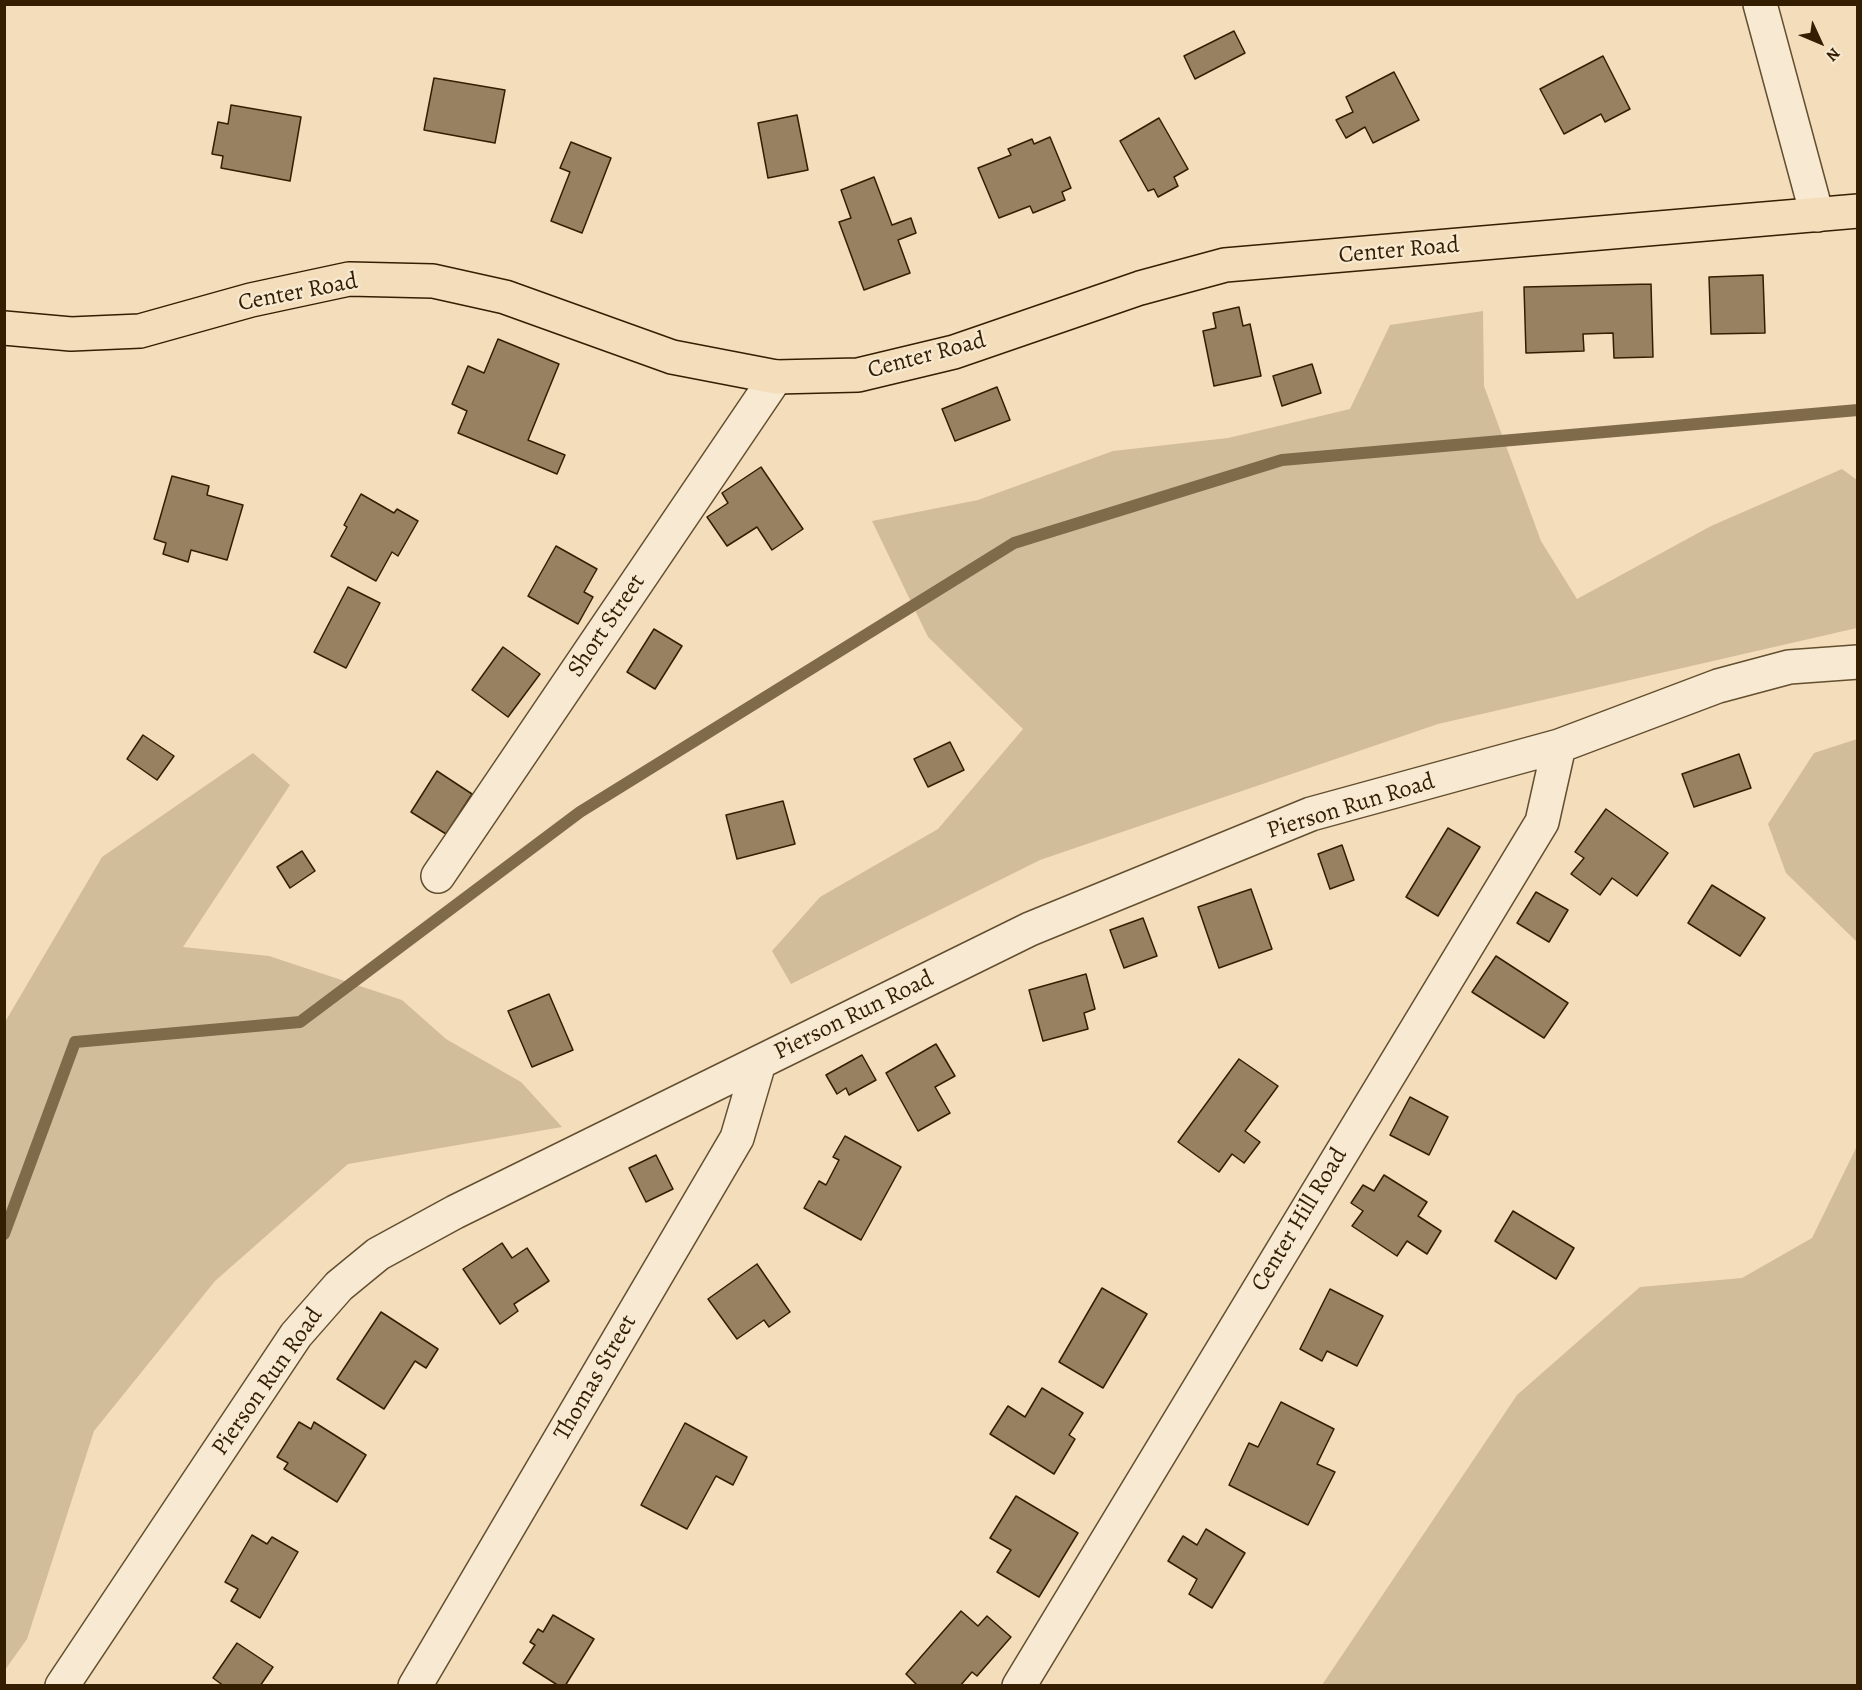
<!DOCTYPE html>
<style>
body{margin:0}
#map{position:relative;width:1862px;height:1690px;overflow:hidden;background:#f3ddba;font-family:Alegreya,serif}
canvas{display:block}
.frame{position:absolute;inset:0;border:6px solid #331e01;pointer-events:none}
.north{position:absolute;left:1790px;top:12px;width:60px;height:60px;-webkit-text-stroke:4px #f7e9d2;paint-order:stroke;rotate:134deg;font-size:16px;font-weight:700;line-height:24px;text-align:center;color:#331e01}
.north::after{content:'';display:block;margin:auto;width:21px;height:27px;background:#331e01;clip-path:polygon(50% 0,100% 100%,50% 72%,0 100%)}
</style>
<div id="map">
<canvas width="1862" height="1690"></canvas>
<div class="frame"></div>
<div class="north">N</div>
</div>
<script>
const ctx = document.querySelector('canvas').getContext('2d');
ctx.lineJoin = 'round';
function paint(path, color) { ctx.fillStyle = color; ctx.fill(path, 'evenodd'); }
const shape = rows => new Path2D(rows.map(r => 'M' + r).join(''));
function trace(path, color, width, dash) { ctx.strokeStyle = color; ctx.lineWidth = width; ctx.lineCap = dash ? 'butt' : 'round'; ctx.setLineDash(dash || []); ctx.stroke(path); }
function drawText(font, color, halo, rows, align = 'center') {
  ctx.font = font + ' Alegreya,serif'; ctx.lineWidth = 4.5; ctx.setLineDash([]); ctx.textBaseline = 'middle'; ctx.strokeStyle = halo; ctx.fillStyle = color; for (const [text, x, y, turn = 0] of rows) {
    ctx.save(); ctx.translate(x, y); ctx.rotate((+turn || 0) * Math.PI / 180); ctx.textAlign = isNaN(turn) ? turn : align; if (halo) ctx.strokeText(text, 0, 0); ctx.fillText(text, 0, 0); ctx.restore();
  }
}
paint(shape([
 [1483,311,1484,386,1541,541,1577,599,1711,526,1842,469,1857,480,1857,628,1438,724,1040,860,791,984,772,951,820,897,938,829,1023,729,928,637,872,521,978,500,1113,451,1228,438,1350,409,1390,325],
 [1857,739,1858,739,1857,942,1786,873,1768,824,1814,753],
 [253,753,290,785,183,947,269,956,402,1000,446,1039,521,1082,562,1127,348,1164,215,1281,94,1431,27,1639,5,1670,5,1022,102,857],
 [1857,1146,1857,1685,1322,1685,1517,1395,1640,1287,1742,1278,1812,1238]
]), '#d2bd9b');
trace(shape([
 [4,1234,75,1042,300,1022,580,812,1014,543,1282,460,1858,410]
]), '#7f6a4a', 12);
const building = shape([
 [1234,31,1245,53,1195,79,1184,56,1234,31],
 [1603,56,1630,109,1605,122,1601,114,1564,134,1540,89,1603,56],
 [1394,72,1419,120,1373,143,1365,127,1346,138,1336,120,1353,112,1346,97,1394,72],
 [434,78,505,90,495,143,424,130,434,78],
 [231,105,301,117,290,181,221,168,223,156,212,154,218,122,228,124,231,105],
 [797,115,808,170,768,178,758,123,797,115],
 [1159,118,1188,169,1174,177,1178,186,1158,197,1154,189,1148,191,1120,141,1159,118],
 [1050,137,1071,188,1062,192,1065,200,1033,213,1030,206,999,218,978,168,1011,155,1008,149,1032,139,1034,144,1050,137],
 [571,142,611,158,582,233,551,221,570,172,560,168,571,142],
 [874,177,892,225,911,218,916,233,898,240,910,273,864,290,839,222,851,218,841,190,874,177],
 [1763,275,1765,333,1711,334,1709,277,1763,275],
 [1651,284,1653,357,1614,358,1613,333,1583,334,1584,351,1526,353,1524,287,1651,284],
 [1239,307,1243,326,1250,324,1261,376,1214,386,1203,331,1216,328,1213,313,1239,307],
 [498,339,559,364,528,440,565,455,557,474,458,433,467,411,452,404,468,366,484,373,498,339],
 [1312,364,1321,393,1282,406,1273,376,1312,364],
 [997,387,1010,420,955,441,942,409,997,387],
 [761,467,803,529,772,550,757,527,727,546,707,517,728,503,722,493,761,467],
 [172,476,209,486,207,495,243,505,227,560,191,550,188,562,163,554,166,543,154,539,172,476],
 [361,494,394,513,397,509,418,521,398,556,392,552,376,581,331,556,347,527,344,525,361,494],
 [556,546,597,569,584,592,593,597,578,624,528,596,556,546],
 [348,587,380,603,346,668,314,652,348,587],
 [654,629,682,646,655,689,627,672,654,629],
 [503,647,540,674,508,717,472,690,503,647],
 [143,735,174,756,157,780,127,759,143,735],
 [950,742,964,770,928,787,914,759,950,742],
 [1739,754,1751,788,1694,807,1682,774,1739,754],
 [437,771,472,794,446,834,411,812,437,771],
 [783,801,795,844,737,859,726,815,783,801],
 [1606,809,1668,853,1637,896,1612,878,1600,895,1571,874,1584,858,1575,852,1606,809],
 [1448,828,1480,847,1438,916,1406,897,1448,828],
 [1342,845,1354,880,1330,889,1318,854,1342,845],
 [302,851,315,871,290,888,277,867,302,851],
 [1712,885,1765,918,1740,956,1688,923,1712,885],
 [1251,889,1272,949,1219,968,1198,907,1251,889],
 [1536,892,1568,910,1549,942,1517,923,1536,892],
 [1143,918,1157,956,1124,968,1110,930,1143,918],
 [1496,956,1568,1003,1544,1038,1472,992,1496,956],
 [1086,974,1095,1009,1084,1013,1088,1029,1043,1041,1029,990,1086,974],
 [549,994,573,1050,532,1067,508,1011,549,994],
 [936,1044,955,1076,935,1087,950,1113,918,1131,886,1073,936,1044],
 [862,1055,876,1080,849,1095,846,1088,837,1094,826,1075,862,1055],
 [1239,1059,1278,1086,1245,1131,1260,1142,1244,1163,1232,1154,1219,1172,1178,1142,1239,1059],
 [1410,1097,1448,1117,1429,1155,1390,1135,1410,1097],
 [845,1136,901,1167,861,1240,804,1208,819,1181,826,1185,839,1160,833,1157,845,1136],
 [656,1155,673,1189,646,1202,629,1168,656,1155],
 [1384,1175,1427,1202,1418,1216,1441,1231,1427,1254,1407,1241,1397,1256,1352,1226,1363,1211,1351,1203,1363,1185,1374,1191,1384,1175],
 [1513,1211,1574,1248,1556,1279,1495,1241,1513,1211],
 [502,1243,512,1258,527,1248,549,1281,514,1304,518,1311,500,1324,463,1269,502,1243],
 [757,1264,790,1312,769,1327,764,1320,737,1339,708,1299,757,1264],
 [1102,1288,1147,1314,1103,1388,1059,1362,1102,1288],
 [1330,1289,1383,1316,1357,1366,1327,1351,1322,1361,1300,1349,1330,1289],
 [381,1312,438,1349,426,1368,415,1361,384,1409,337,1379,381,1312],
 [1042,1388,1083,1413,1069,1435,1075,1439,1054,1474,990,1434,1008,1406,1025,1417,1042,1388],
 [1281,1402,1334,1429,1317,1464,1335,1472,1308,1525,1229,1485,1249,1443,1258,1447,1281,1402],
 [299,1422,311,1429,314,1422,366,1455,337,1502,284,1469,288,1463,277,1457,299,1422],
 [685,1423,747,1457,733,1485,716,1476,687,1529,641,1505,685,1423],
 [1016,1496,1078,1533,1039,1597,997,1572,1011,1550,990,1538,1016,1496],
 [1206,1529,1245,1553,1212,1608,1189,1594,1197,1579,1168,1561,1183,1536,1197,1545,1206,1529],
 [252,1535,267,1544,272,1537,298,1552,260,1618,231,1601,238,1589,225,1582,252,1535],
 [961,1611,978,1626,987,1616,1011,1637,977,1676,972,1672,960,1686,918,1686,906,1674,961,1611],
 [553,1615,594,1639,565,1686,559,1686,523,1663,535,1645,530,1642,538,1629,543,1632,553,1615],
 [237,1643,273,1667,260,1686,224,1686,213,1678,237,1643]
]);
paint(building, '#978161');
trace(building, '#331e01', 1.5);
const minor = shape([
 [1760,4,1817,215],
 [438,876,776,377],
 [62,1686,296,1335,339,1286,378,1254,455,1212,1030,929,1311,814,1559,746,1718,686,1789,667,1858,662],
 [415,1686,737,1138,759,1063],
 [1019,1686,1542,822,1559,746]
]);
const major = shape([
 [4,328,71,334,140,331,251,300,349,279,433,281,505,297,672,357,776,377,858,375,954,352,1140,288,1225,265,1858,211]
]);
trace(minor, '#634e2f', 36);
trace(major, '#331e01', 36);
trace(minor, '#f7e9d2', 33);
trace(major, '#f3ddba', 33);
drawText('24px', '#331e01', '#f7e9d2', [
 ["Center Road",1399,251,-5],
 ["Center Road",298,293,-11],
 ["Center Road",927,356,-15],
 ["Short Street",607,626,-56],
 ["Pierson Run Road",1351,807,-17],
 ["Pierson Run Road",854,1016,-26],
 ["Center Hill Road",1300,1220,-59],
 ["Thomas Street",596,1378,-60],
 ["Pierson Run Road",268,1382,-55]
]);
</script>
